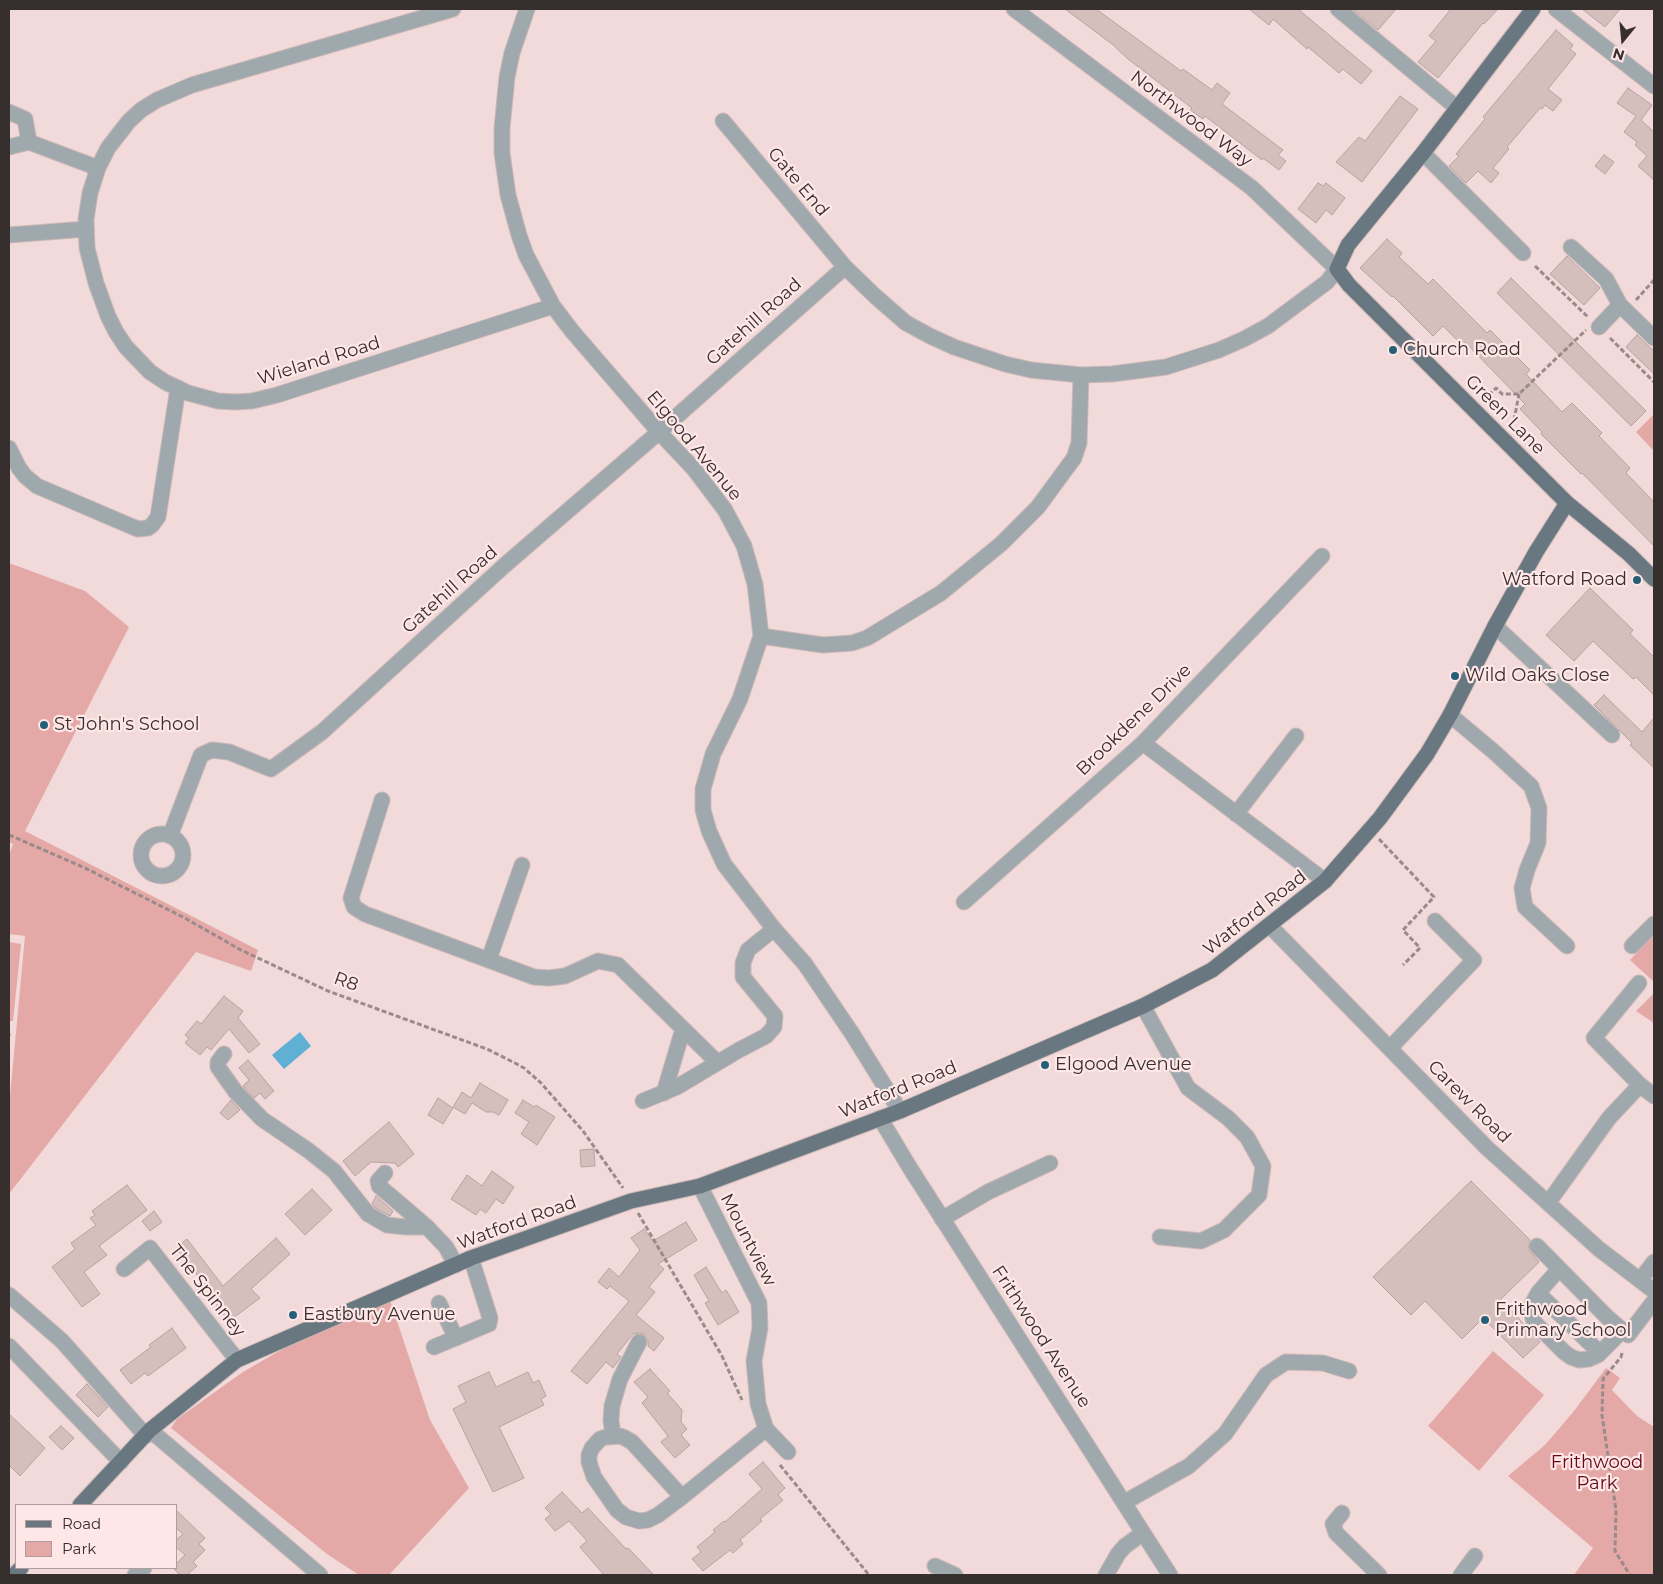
<!DOCTYPE html>
<style>
body{margin:0}
#map{position:relative;width:1663px;height:1584px;overflow:hidden;background:#f1dad9;font-family:Montserrat,sans-serif}
canvas{display:block}
.frame{position:absolute;inset:0;border:10px solid #372e2e;pointer-events:none}
.legend{position:absolute;left:15px;top:1504px;width:162px;height:65px;box-sizing:border-box;background:#fee7e6;border:1px solid #ae9d9c;margin:0;padding:6px 9px;list-style:none;font-size:15px;color:#372e2e}
.legend li{display:flex;align-items:center;gap:10px;height:25px}
.legend b{width:25px;border:1px solid #ae9d9c}
.north{position:absolute;left:1598px;top:15px;width:50px;height:50px;-webkit-text-stroke:4px #fee7e6;paint-order:stroke;rotate:197deg;font-size:14px;font-weight:700;line-height:20px;text-align:center;color:#372e2e}
.north::after{content:'';display:block;margin:auto;width:18px;height:22px;background:#372e2e;clip-path:polygon(50% 0,100% 100%,50% 72%,0 100%)}
</style>
<div id="map">
<canvas width="1663" height="1584"></canvas>
<div class="frame"></div>
<ul class="legend">
<li><b style="height:6px;background:#697880"></b>Road</li>
<li><b style="height:14px;background:#e4a9a7"></b>Park</li>
</ul>
<div class="north">N</div>
</div>
<script>
const ctx = document.querySelector('canvas').getContext('2d');
ctx.lineJoin = 'round';
function paint(path, color) { ctx.fillStyle = color; ctx.fill(path, 'evenodd'); }
const shape = rows => new Path2D(rows.map(r => 'M' + r).join(''));
function trace(path, color, width, dash) { ctx.strokeStyle = color; ctx.lineWidth = width; ctx.lineCap = dash ? 'butt' : 'round'; ctx.setLineDash(dash || []); ctx.stroke(path); }
function drawText(font, color, halo, rows, align = 'center') {
  ctx.font = font + ' Montserrat,sans-serif'; ctx.lineWidth = 4.5; ctx.setLineDash([]); ctx.textBaseline = 'middle'; ctx.strokeStyle = halo; ctx.fillStyle = color; for (const [text, x, y, turn = 0] of rows) {
    ctx.save(); ctx.translate(x, y); ctx.rotate((+turn || 0) * Math.PI / 180); ctx.textAlign = isNaN(turn) ? turn : align; if (halo) ctx.strokeText(text, 0, 0); ctx.fillText(text, 0, 0); ctx.restore();
  }
}
paint(shape([
 [1654,414,1654,451,1636,432],
 [9,563,85,591,129,627,25,831,258,950,251,971,196,952,9,1194,9,1107,25,936,9,934,9,856,13,844,9,842],
 [1654,934,1654,982,1630,960],
 [9,942,21,944,13,1021,9,1021],
 [1654,993,1654,1023,1636,1011],
 [389,1297,430,1420,469,1488,389,1575,359,1575,327,1554,171,1428,177,1419,243,1372,331,1321],
 [1493,1351,1544,1395,1479,1471,1428,1426],
 [1606,1368,1620,1378,1612,1390,1637,1416,1654,1427,1654,1575,1574,1575,1593,1548,1508,1476,1545,1445,1574,1411]
]), '#e4a9a7');
paint(shape([
 [300,1032,311,1046,284,1069,272,1055]
]), '#60afd5');
const building = shape([
 [1065,9,1096,9,1181,71,1183,69,1212,90,1217,83,1230,93,1222,104,1283,150,1278,155,1286,161,1279,170,1263,158,1262,160,1205,116,1203,119,1190,110,1192,108,1128,59,1112,44,1065,9],
 [1249,9,1298,9,1372,71,1361,84,1343,69,1339,73,1308,47,1307,49,1273,19,1269,25,1249,9],
 [1352,9,1396,9,1378,30,1352,9],
 [1451,9,1498,9,1484,24,1483,23,1438,78,1418,62,1436,41,1429,36,1451,9],
 [1582,9,1620,9,1605,27,1582,9],
 [1556,30,1573,45,1570,49,1576,54,1548,89,1562,100,1553,111,1545,105,1542,109,1540,108,1507,147,1509,149,1493,168,1499,173,1491,183,1478,171,1466,183,1449,166,1459,156,1456,154,1485,119,1483,117,1556,30],
 [1628,88,1652,105,1641,120,1654,132,1654,180,1638,166,1647,156,1635,145,1637,142,1624,132,1636,116,1617,103,1628,88],
 [1400,96,1418,109,1362,182,1336,162,1359,137,1365,141,1400,96],
 [1604,155,1614,162,1605,174,1595,166,1604,155],
 [1318,183,1323,186,1326,183,1345,198,1332,215,1326,210,1316,223,1298,209,1318,183],
 [1387,239,1402,253,1399,257,1428,284,1433,279,1487,333,1490,330,1530,370,1526,374,1562,412,1572,403,1602,433,1599,436,1630,468,1626,473,1654,502,1654,546,1582,473,1581,474,1541,434,1542,432,1520,409,1525,404,1465,342,1462,345,1443,326,1433,336,1393,296,1392,297,1360,268,1387,239],
 [1567,256,1600,288,1584,305,1550,274,1567,256],
 [1511,278,1646,411,1631,426,1497,293,1511,278],
 [1637,335,1654,351,1654,374,1626,347,1637,335],
 [1590,588,1633,630,1630,634,1654,657,1654,695,1636,677,1633,679,1593,641,1574,661,1546,635,1590,588],
 [1604,695,1642,732,1654,718,1654,768,1630,745,1632,743,1594,705,1604,695],
 [224,996,243,1011,238,1018,260,1044,249,1053,229,1029,211,1050,207,1047,200,1055,185,1043,189,1038,185,1035,197,1021,201,1024,224,996],
 [248,1060,274,1091,265,1099,260,1093,254,1098,243,1086,249,1080,239,1068,248,1060],
 [480,1083,508,1100,499,1115,493,1112,486,1112,472,1103,465,1114,453,1107,462,1092,471,1098,480,1083],
 [438,1098,453,1108,443,1124,428,1115,438,1098],
 [231,1100,240,1110,228,1120,220,1113,231,1100],
 [523,1100,534,1107,536,1105,555,1117,537,1145,521,1134,529,1122,515,1113,523,1100],
 [389,1122,414,1154,398,1167,395,1163,371,1162,355,1176,343,1161,389,1122],
 [594,1149,595,1166,581,1167,580,1150,594,1149],
 [492,1171,514,1187,503,1204,496,1199,486,1213,480,1209,476,1215,451,1199,467,1175,482,1186,492,1171],
 [1471,1181,1530,1240,1528,1249,1539,1262,1501,1299,1540,1342,1523,1358,1483,1318,1462,1339,1425,1301,1411,1315,1373,1277,1471,1181],
 [127,1185,147,1210,99,1246,107,1255,84,1272,100,1294,82,1307,52,1267,75,1249,71,1243,96,1225,90,1218,95,1215,92,1211,127,1185],
 [312,1189,332,1210,305,1235,285,1214,312,1189],
 [376,1196,393,1211,390,1216,374,1207,372,1204,376,1196],
 [154,1211,162,1222,150,1231,142,1221,154,1211],
 [686,1222,697,1240,658,1264,664,1269,649,1287,655,1292,636,1315,664,1338,654,1351,648,1346,648,1341,644,1334,639,1333,633,1334,617,1354,621,1357,613,1368,606,1362,587,1384,571,1371,629,1301,610,1286,607,1289,598,1282,609,1268,619,1277,640,1250,631,1238,644,1229,653,1241,686,1222],
 [276,1238,290,1254,251,1289,260,1298,229,1321,210,1297,213,1295,176,1248,187,1239,223,1286,276,1238],
 [706,1267,722,1293,726,1290,739,1312,718,1325,705,1303,709,1301,694,1275,706,1267],
 [172,1328,186,1348,148,1376,145,1373,131,1384,120,1370,151,1347,149,1345,172,1328],
 [650,1369,670,1391,667,1393,682,1410,681,1422,687,1429,681,1435,690,1445,675,1458,661,1442,668,1436,642,1403,648,1397,634,1382,650,1369],
 [489,1372,496,1387,528,1372,533,1383,539,1380,546,1396,541,1399,544,1405,499,1427,524,1478,493,1492,453,1409,466,1402,458,1386,489,1372],
 [87,1384,108,1407,98,1417,76,1395,87,1384],
 [9,1414,45,1448,20,1476,9,1465,9,1414],
 [61,1426,74,1438,62,1450,49,1437,61,1426],
 [763,1462,785,1488,778,1495,783,1500,760,1519,762,1521,740,1540,743,1544,733,1553,730,1550,703,1571,692,1559,701,1552,697,1547,715,1532,713,1530,724,1521,725,1522,762,1489,749,1474,763,1462],
 [562,1492,582,1513,588,1508,626,1549,628,1548,654,1575,604,1575,580,1547,587,1541,569,1521,555,1531,545,1519,551,1514,545,1508,562,1492],
 [176,1510,205,1538,199,1544,205,1550,193,1562,197,1566,187,1575,180,1575,173,1568,176,1568,176,1564,185,1555,176,1547,176,1540,183,1534,176,1528,176,1510]
]);
paint(building, '#d5bfbd');
trace(building, '#b8a2a1', 1);
const minor = shape([
 [453,9,192,85,157,100,141,110,129,121,108,148,98,168,90,193,86,219,87,248,96,283,108,316,116,332,126,347,150,372,165,382,188,393,218,401,235,402,252,401,277,395,553,306],
 [527,9,512,53,507,77,502,128,502,153,508,195,519,235,526,255,553,306,572,331,659,432,694,469,725,510,744,546,755,584,761,636,740,699,713,754,703,789,703,810,709,831,724,864,774,929,805,964,853,1035,900,1111],
 [1338,9,1457,108],
 [1556,9,1654,86],
 [9,112,25,119,29,142],
 [723,121,845,267,875,296,906,323,930,336,954,347,1005,364,1031,370,1081,375,1112,374,1166,367,1219,350,1244,339,1268,326,1327,282,1337,269,1252,188,1014,9],
 [9,147,29,142,98,168],
 [1423,153,1523,253],
 [9,235,86,229],
 [1571,247,1606,279,1620,305],
 [1599,327,1620,305,1654,338],
 [9,448,19,468,25,476,37,486,133,527,138,529,148,528,152,525,158,517,178,388],
 [1495,626,1612,735],
 [761,636,823,645,852,643,867,638,941,593,1001,544,1038,507,1074,458,1079,443,1081,375],
 [1450,715,1493,751,1531,786,1539,808,1538,843,1527,870,1522,888,1525,907,1567,946],
 [1143,743,1325,881],
 [382,800,351,898,354,907,365,914,534,977,549,978,565,976,598,961,618,965,717,1062],
 [1236,814,1296,736],
 '141 855a21 21 0 1 1 42 0a21 21 0 1 1-42 0Z',
 [170,836,201,755,212,750,229,752,271,769,322,732,505,565,659,432,845,267],
 [964,902,1143,743,1322,556],
 [1270,926,1487,1148,1599,1249,1654,1291],
 [1632,946,1654,924],
 [489,959,522,865],
 [1143,1006,1188,1088,1228,1118,1247,1137,1263,1166,1259,1195,1224,1230,1201,1241,1160,1237],
 [1390,1048,1474,960,1435,921],
 [224,1054,218,1062,218,1067,235,1091,262,1119,309,1151,334,1171,368,1214,387,1225,406,1227,427,1227,446,1247,456,1265],
 [1640,1085,1654,1096],
 [664,1093,683,1029],
 [643,1101,677,1087,739,1050,766,1036,774,1027,775,1016,743,977,743,963,748,950,774,929],
 [880,1118,910,1168,1170,1575],
 [385,1173,378,1181,379,1186,427,1227],
 [700,1186,759,1303,760,1328,754,1361,758,1404,766,1429,788,1452],
 [1548,1203,1609,1118,1640,1085,1594,1038,1639,983],
 [942,1219,988,1192,1050,1163],
 [1537,1246,1607,1317,1628,1335,1654,1301],
 [124,1269,150,1248,237,1360],
 [1559,1269,1538,1293,1530,1308,1534,1322,1564,1352,1571,1357,1579,1360,1589,1359,1598,1355,1622,1331],
 [1640,1280,1654,1262],
 [1538,1293,1600,1353],
 [9,1295,62,1341,146,1436],
 [439,1303,456,1338],
 [9,1346,121,1462],
 [434,1347,489,1324,490,1318,471,1258],
 [150,1430,320,1575],
 [613,1435,611,1420,612,1406,620,1379,639,1342],
 [682,1497,632,1442,625,1438,620,1436,606,1437,600,1439,592,1448,589,1455,589,1462,594,1477,617,1510,626,1517,639,1521,648,1520,658,1515,682,1497,766,1429],
 [1125,1502,1189,1466,1225,1434,1266,1375,1286,1362,1323,1363,1349,1371],
 [1342,1513,1333,1524,1336,1533,1379,1575],
 [935,1566,955,1575],
 [135,1575,144,1568],
 [1106,1575,1118,1554,1125,1546,1143,1533],
 [1461,1575,1475,1556]
]);
const major = shape([
 [1533,9,1423,153,1348,245,1337,269,1349,285,1567,503,1629,554,1654,579],
 [80,1505,150,1430,237,1360,471,1258,631,1201,700,1186,900,1111,1143,1006,1212,970,1325,881,1380,818,1427,754,1450,715,1495,626,1536,552,1567,503],
 [14,1575,21,1568]
]);
trace(minor, '#ccb8b7', 17);
trace(major, '#ccb8b7', 17);
trace(shape([
 [1535,266,1589,318],
 [1636,300,1654,280],
 [1610,338,1654,382],
 [1483,400,1496,388,1502,394,1519,394,1586,330],
 [1509,426,1514,420,1519,394],
 [9,835,83,867,183,917,241,950,328,991,487,1049,515,1063,524,1068,541,1083,583,1131,623,1188],
 [1379,839,1434,897,1403,930,1420,948,1403,965],
 [9,1033,9,1036],
 [638,1213,722,1356,742,1400],
 [1622,1353,1621,1357,1603,1379,1602,1415,1616,1510,1615,1551,1630,1575],
 [780,1465,869,1575]
]), '#9b8a8a', 3, [5, 2.5]);
trace(minor, '#9fa8ac', 15);
trace(major, '#697880', 15);
for (const [x, y, r, color] of [
 [1393,350,5,"#265e78"],
 [1637,580,5,"#265e78"],
 [1455,676,5,"#265e78"],
 [44,725,5,"#265e78"],
 [1045,1065,5,"#265e78"],
 [293,1315,5,"#265e78"],
 [1485,1320,5,"#265e78"]
]) { const dot = new Path2D(); dot.arc(x, y, r, 0, 2 * Math.PI); ctx.fillStyle = color; ctx.fill(dot); trace(dot, '#fee7e6', 2); }
drawText('18px', '#372e2e', '#fee7e6', [
 ["Northwood Way",1191,119,37],
 ["Gate End",798,182,50],
 ["Gatehill Road",754,322,-42],
 ["Wieland Road",319,361,-17],
 ["Green Lane",1505,415,45],
 ["Elgood Avenue",694,446,50],
 ["Gatehill Road",450,590,-42],
 ["Brookdene Drive",1134,720,-44],
 ["Watford Road",1255,913,-38],
 ["R8",346,982,20],
 ["Watford Road",898,1090,-22],
 ["Carew Road",1469,1102,45],
 ["Watford Road",517,1223,-20],
 ["Mountview",748,1240,63],
 ["The Spinney",207,1291,52],
 ["Frithwood Avenue",1041,1337,57]
]);
drawText('18px', '#372e2e', '#fee7e6', [
 ["Church Road",1403,350],
 ["Watford Road",1627,580,"right"],
 ["Wild Oaks Close",1465,676],
 ["St John's School",54,725],
 ["Elgood Avenue",1055,1065],
 ["Frithwood",1495,1310],
 ["Primary School",1495,1331],
 ["Eastbury Avenue",303,1315]
], 'left');
drawText('18px', '#660616', '#fee7e6', [
 ["Frithwood",1597,1463],
 ["Park",1597,1484]
]);
</script>
